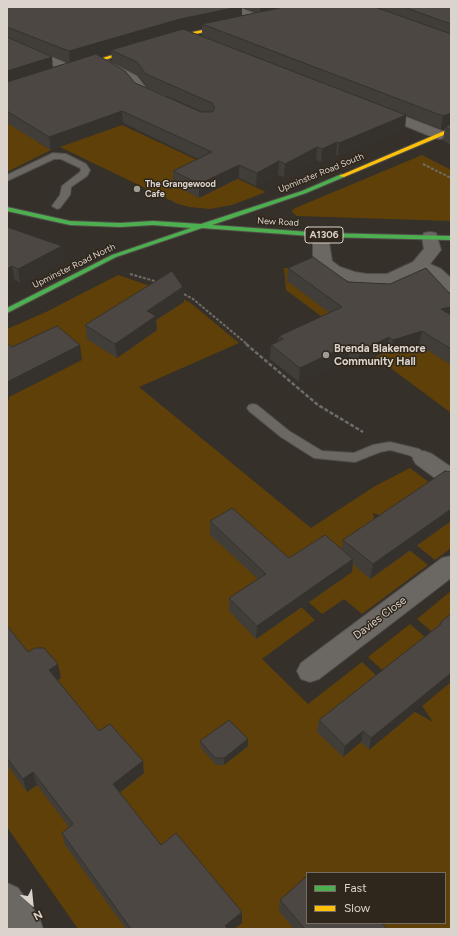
<!DOCTYPE html>
<style>
body{margin:0}
#map{position:relative;width:458px;height:936px;overflow:hidden;background:#35302a;font-family:Figtree,sans-serif}
canvas{display:block}
.frame{position:absolute;inset:0;border:8px solid #dad4cd;pointer-events:none}
.legend{position:absolute;left:306px;top:872px;width:140px;height:52px;box-sizing:border-box;background:#30271c;border:1px solid #746c63;margin:0;padding:5px 7px;list-style:none;font-size:12px;color:#dad4cd}
.legend li{display:flex;align-items:center;gap:8px;height:20px}
.legend b{width:20px;border:1px solid #746c63}
.north{position:absolute;left:12px;top:884px;width:40px;height:40px;-webkit-text-stroke:3px #30271c;paint-order:stroke;rotate:153deg;font-size:11px;font-weight:700;line-height:16px;text-align:center;color:#dad4cd}
.north::after{content:'';display:block;margin:auto;width:14px;height:18px;background:#dad4cd;clip-path:polygon(50% 0,100% 100%,50% 72%,0 100%)}
</style>
<div id="map">
<canvas width="458" height="936"></canvas>
<div class="frame"></div>
<ul class="legend">
<li><b style="height:5px;background:#4caf50"></b>Fast</li>
<li><b style="height:5px;background:#ffc107"></b>Slow</li>
</ul>
<div class="north">N</div>
</div>
<script>
const ctx = document.querySelector('canvas').getContext('2d');
ctx.lineJoin = 'round';
function paint(path, color) { ctx.fillStyle = color; ctx.fill(path, 'evenodd'); }
const shape = rows => new Path2D(rows.map(r => 'M' + r).join(''));
function trace(path, color, width, dash) { ctx.strokeStyle = color; ctx.lineWidth = width; ctx.lineCap = dash ? 'butt' : 'round'; ctx.setLineDash(dash || []); ctx.stroke(path); }
function drawText(font, color, halo, rows, align = 'center') {
  ctx.font = font + ' Figtree,sans-serif'; ctx.lineWidth = 3; ctx.setLineDash([]); ctx.textBaseline = 'middle'; ctx.strokeStyle = halo; ctx.fillStyle = color; for (const [text, x, y, turn = 0] of rows) {
    ctx.save(); ctx.translate(x, y); ctx.rotate((+turn || 0) * Math.PI / 180); ctx.textAlign = isNaN(turn) ? turn : align; if (halo) ctx.strokeText(text, 0, 0); ctx.fillText(text, 0, 0); ctx.restore();
  }
}
paint(shape([
 [7,114,39,143,51,150,7,172],
 [122,125,266,192,232,205,210,209,189,207,178,204,60,147],
 [422,155,451,170,451,221,297,216,292,212,293,209],
 [284,268,308,268,354,284,383,285,441,281,449,293,451,299,451,413,286,290],
 [118,275,177,295,192,304,239,343,139,387,311,528,375,486,410,468,451,499,451,548,435,560,387,522,385,517,373,513,375,524,381,527,428,565,362,614,344,599,322,614,281,577,274,581,315,620,262,659,308,704,362,662,415,712,433,722,422,706,368,657,410,624,451,660,451,929,78,929,7,827,7,329,46,312],
 [307,873,445,873,445,923,307,923],
 [451,591,451,648,417,619]
]), '#5f4008');
const lane = shape([
 [53,153,66,154,86,164,90,170,87,176,71,187,70,195,60,208,57,209,52,206,60,195,62,186,80,172,81,170,80,168,61,159,54,159,7,181,7,175,53,153],
 [253,404,257,405,289,431,322,451,354,453,373,445,390,442,419,449,429,456,430,459,429,462,424,464,409,455,390,450,380,452,355,462,314,458,281,437,249,411,247,408,249,405,253,404]
]);
const street = shape([
 [221,7,238,7,264,17,266,19,264,21,260,22,256,21,223,9,221,7],
 [7,38,73,66,74,69,73,72,63,72,7,46,7,38],
 [104,59,137,76,146,88,165,96,167,99,165,102,160,103,136,94,127,82,100,66,98,63,100,60,104,59],
 [378,106,445,132,447,135,445,138,440,139,435,138,373,113,371,110,373,107,378,106],
 [324,230,330,231,332,235,329,242,332,261,340,267,355,272,367,274,387,274,413,262,424,249,422,237,424,233,430,232,436,233,441,250,430,264,441,269,451,278,451,292,445,291,429,277,420,273,389,284,352,282,328,275,318,268,313,258,313,242,318,231,324,230],
 [424,451,432,454,451,467,451,486,443,484,416,464,413,459,416,454,424,451],
 [451,556,451,578,319,679,310,682,301,679,297,671,301,663,442,558,451,556],
 [7,883,18,888,39,917,43,929,8,929,7,883]
]);
const fast = shape([
 [342,174,345,176,344,177,306,193,212,225,324,233,451,236,451,240,324,237,202,228,116,257,7,313,7,308,112,255,191,228,153,225,120,227,70,225,7,211,7,207,70,221,120,223,153,221,201,224,302,191,342,174]
]);
const slow = shape([
 [231,24,233,25,233,26,186,36,77,68,72,67,183,34,231,24],
 [451,128,451,132,344,177,339,176,451,128]
]);
trace(lane, '#524d48', 2);
trace(street, '#524d48', 2);
trace(fast, '#524d48', 2);
trace(slow, '#524d48', 2);
trace(shape([
 [423,164,451,178],
 [130,274,158,282],
 [180,292,193,299,248,345]
]), '#6f6c67', 2, [3, 1.5]);
trace(shape([
 [246,344,318,405,363,432]
]), '#6f6c67', 2.5, [4, 2]);
paint(lane, '#6b6763');
paint(street, '#6b6763');
paint(fast, '#4caf50');
paint(slow, '#ffc107');
paint(shape([
 [7,7,451,7,451,145,443,140,445,127,441,129,406,115,405,128,338,156,336,155,321,162,316,160,284,177,278,175,256,186,239,178,199,198,173,184,173,171,198,159,123,123,51,150,7,123],
 [242,7,257,13,242,16],
 [202,26,202,36,185,30],
 [25,45,69,63,53,67],
 [111,51,112,62,138,75,147,87,203,112,201,112,135,83,97,55],
 [7,227,62,246,64,260,20,283,15,280,7,284],
 [288,268,348,282,451,295,451,365,419,345,391,354,387,351,358,365,349,358,299,382,270,359,271,345,278,342,279,336,330,313,287,281],
 [184,302,156,320,157,330,117,358,87,339,85,325],
 [451,472,451,521,370,579,353,564,352,572,256,639,229,611,229,598,258,579,210,535,210,521,289,558,342,550,343,540],
 [451,614,369,750,361,742,343,757,317,732,319,720,439,626,440,623],
 [7,626,28,652,61,678,57,680,99,731,144,773,120,793,161,845,242,923,234,929,126,929,65,845,62,833,69,827,37,785,27,792,7,765],
 [200,741,248,746,224,765,216,765,201,748],
 [280,900,358,924,387,929,294,929,279,911]
]), '#413d39');
paint(shape([
 [238,7,242,7,242,18,202,24,202,26,181,31,111,50,111,51,70,63,69,51,180,19],
 [260,7,293,7,260,14],
 [52,57,53,69,7,84,7,71],
 [122,111,123,123,51,150,49,137],
 [451,113,451,125,441,129,443,116],
 [406,115,405,128,338,156,339,143],
 [337,142,336,155,321,162,322,149],
 [317,147,316,160,284,177,285,164],
 [279,161,278,175,256,186,257,173],
 [239,165,239,178,199,198,199,184],
 [62,246,64,260,20,283,18,269],
 [12,266,15,280,7,284,7,269],
 [183,287,184,302,156,320,157,330,117,358,115,344,147,311],
 [451,307,451,321,441,309],
 [422,331,419,345,391,354,393,340],
 [389,337,387,351,358,365,360,351],
 [350,344,349,358,299,382,300,368],
 [80,345,82,360,9,397,9,400,7,401,7,382],
 [451,509,451,521,370,579,373,564],
 [353,559,352,572,256,639,257,626],
 [58,664,61,678,52,683,49,670],
 [451,673,451,682,369,750,371,738],
 [363,731,361,742,343,757,345,746],
 [248,739,248,746,224,765,224,758],
 [143,761,144,773,115,796,113,784],
 [33,772,37,785,27,792,23,779],
 [242,912,242,923,234,929,225,929,225,926]
]), '#35322e');
const building = shape([
 [7,7,238,7,180,19,69,51,7,27,7,7],
 [284,7,375,7,451,34,451,113,443,116,202,24,284,7],
 [404,7,451,7,451,24,404,7],
 [183,29,406,115,339,143,337,142,322,149,317,147,285,164,279,161,257,173,239,165,199,184,173,171,212,152,122,111,49,137,7,111,7,82,96,54,125,71,135,83,201,112,212,112,215,108,212,103,146,74,137,62,111,50,183,29],
 [7,37,52,57,7,71,7,37],
 [451,124,451,130,445,127,451,124],
 [7,227,62,246,18,269,12,266,7,269,7,227],
 [313,257,348,282,390,284,426,268,451,295,451,307,441,309,451,315,451,349,422,331,393,340,389,337,360,351,350,344,300,368,271,345,283,339,279,336,342,307,288,268,313,257],
 [172,271,183,287,147,311,156,316,115,344,85,325,172,271],
 [57,326,80,345,7,382,7,343,12,347,57,326],
 [445,471,451,472,451,509,373,564,343,540,445,471],
 [232,508,289,558,325,535,353,559,257,626,229,598,266,574,210,521,232,508],
 [451,614,451,673,371,738,363,731,345,746,319,720,441,624,440,623,451,614],
 [7,626,28,652,35,648,44,648,58,664,49,670,99,731,110,724,143,761,113,784,161,845,176,833,242,912,225,926,228,929,131,929,62,833,73,824,33,772,23,779,7,758,7,626],
 [229,720,248,739,224,758,215,758,200,741,229,720],
 [307,876,307,923,357,923,358,924,359,923,382,923,387,929,305,929,280,900,307,876]
]);
paint(building, '#4c4742');
trace(building, '#35322e', 1);
for (const [x, y, r, color] of [
 [137,189,4,"#a09b94"],
 [326,355,4,"#a09b94"]
]) { const dot = new Path2D(); dot.arc(x, y, r, 0, 2 * Math.PI); ctx.fillStyle = color; ctx.fill(dot); trace(dot, '#30271c', 1.5); }
drawText('9px', '#dad4cd', '#30271c', [
 ["Upminster Road South",321,173,-22],
 ["New Road",278,222,3],
 ["Upminster Road North",74,266,-26]
]);
drawText('bold 9px', '#dad4cd', '#30271c', [
 ["The Grangewood",145,184],
 ["Cafe",145,194]
], 'left');
for (const [x, y, w] of [
 [324,235,38]
]) { const box = new Path2D(); box.roundRect(x - w / 2, y - 8, w, 16, 3); ctx.fillStyle = '#30271c'; ctx.fill(box); trace(box, '#dad4cd', 1); }
drawText('bold 10px', '#dad4cd', null, [
 ["A1306",324,235]
]);
drawText('bold 11px', '#dad4cd', '#30271c', [
 ["Brenda Blakemore",334,349],
 ["Community Hall",334,362]
], 'left');
drawText('11px', '#dad4cd', '#30271c', [
 ["Davies Close",380,618,-37]
]);
</script>
